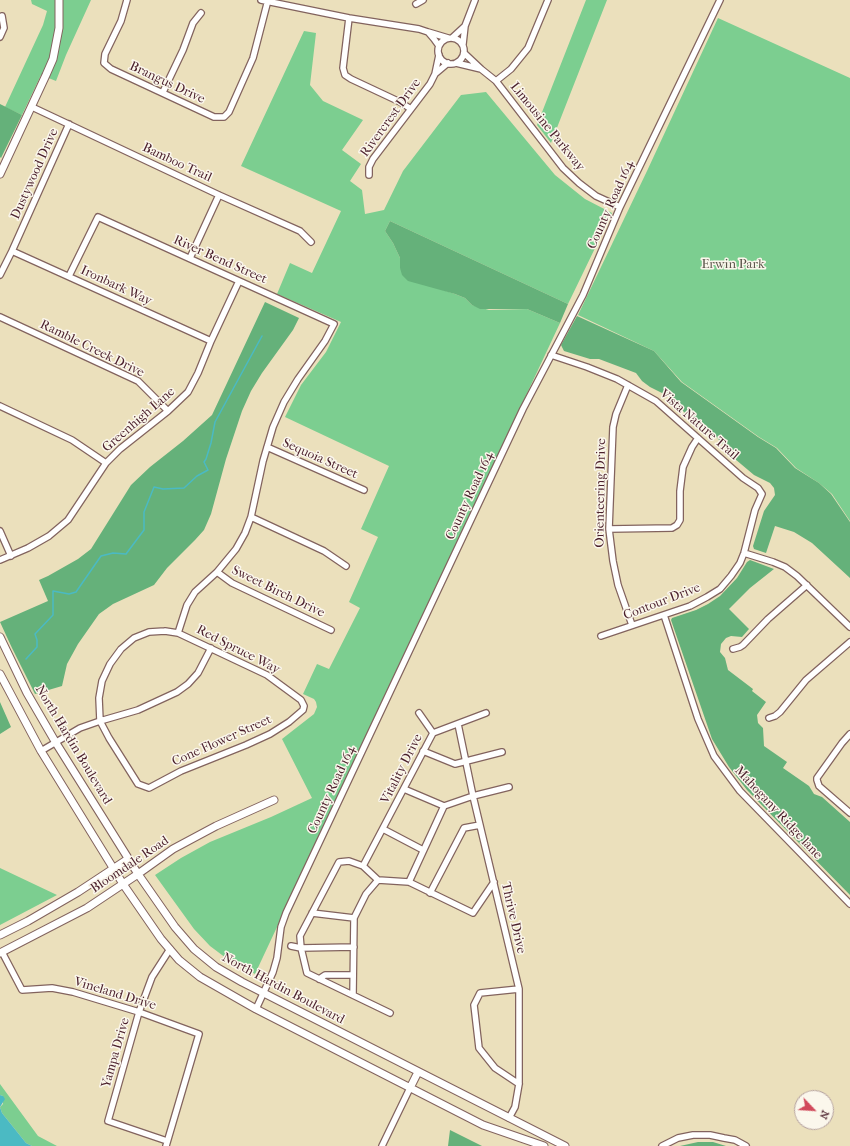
<!DOCTYPE html>
<style>
body{margin:0}
#map{position:relative;width:850px;height:1146px;overflow:hidden;background:#ebe0bc;font-family:"IM FELL French Canon",serif}
canvas{display:block}
.north{position:absolute;left:794px;top:1090px;width:40px;height:40px;box-sizing:border-box;background:#fbf7ec;border:1px solid #b4a19f;border-radius:50%;rotate:115deg;font-size:11px;font-weight:700;line-height:16px;text-align:center;color:#4a1f2b}
.north::after{content:'';display:block;margin:auto;width:14px;height:18px;background:#d1495b;clip-path:polygon(50% 0,100% 100%,50% 72%,0 100%)}
</style>
<div id="map">
<canvas width="850" height="1146"></canvas>
<div class="north">N</div>
</div>
<script>
const ctx = document.querySelector('canvas').getContext('2d');
ctx.lineJoin = 'round';
function paint(path, color) { ctx.fillStyle = color; ctx.fill(path, 'evenodd'); }
const shape = rows => new Path2D(rows.map(r => 'M' + r).join(''));
function trace(path, color, width, dash) { ctx.strokeStyle = color; ctx.lineWidth = width; ctx.lineCap = dash ? 'butt' : 'round'; ctx.setLineDash(dash || []); ctx.stroke(path); }
function drawText(font, color, halo, rows, align = 'center') {
  ctx.font = font + ' "IM FELL French Canon",serif'; ctx.lineWidth = 3; ctx.setLineDash([]); ctx.textBaseline = 'middle'; ctx.strokeStyle = halo; ctx.fillStyle = color; for (const [text, x, y, turn = 0] of rows) {
    ctx.save(); ctx.translate(x, y); ctx.rotate((+turn || 0) * Math.PI / 180); ctx.textAlign = isNaN(turn) ? turn : align; if (halo) ctx.strokeText(text, 0, 0); ctx.fillText(text, 0, 0); ctx.restore();
  }
}
paint(shape([
 [31,0,91,0,66,55,56,81,41,75,22,115,5,107,43,25,47,11,32,4],
 [586,0,607,0,551,143,537,125],
 [718,18,850,78,850,521,832,494,819,483,796,468,777,448,759,437,682,382,654,351,578,315,647,171],
 [304,31,316,33,310,85,323,101,363,120,342,150,361,164,350,181,362,190,365,214,384,210,403,171,461,95,486,92,555,175,585,199,612,213,568,304,390,221,385,231,393,243,400,258,400,268,434,287,455,294,465,298,472,305,489,310,527,309,560,323,255,974,226,958,210,946,194,929,155,875,181,858,210,842,271,817,312,798,282,739,314,714,317,707,316,702,314,699,303,694,317,664,329,669,360,608,349,602,378,537,361,529,389,466,285,417,301,385,326,352,341,322,277,294,290,263,312,273,341,211,241,166],
 [0,868,57,895,0,925],
 [0,1084,38,1136,57,1146,32,1146,26,1143,2,1113,0,1107,3,1104,3,1096,0,1095]
]), '#7cce90');
paint(shape([
 [0,104,22,115,1,158,0,157],
 [390,221,568,304,560,323,527,309,480,309,472,305,465,298,455,294,408,281,402,275,400,268,400,258,393,243,385,231],
 [265,302,299,318,293,330,262,373,251,391,242,411,226,459,211,514,204,530,195,540,167,568,154,585,113,604,99,614,78,644,67,664,62,686,35,694,12,648,0,622,48,601,39,580,48,576,78,559,91,549,131,485,150,467,183,441,212,415],
 [577,316,654,351,681,382,758,437,776,448,795,468,819,483,831,494,850,522,850,578,812,543,794,532,775,526,766,553,754,549,753,546,764,511,775,495,774,488,770,483,754,475,735,459,714,434,689,417,668,396,650,387,642,381,636,373,599,359,590,359,564,351,561,345],
 [750,560,774,569,750,588,729,609,749,629,742,637,731,636,726,638,721,644,720,652,725,658,728,670,753,689,752,691,766,702,757,715,758,723,763,728,764,746,787,762,783,768,809,786,814,794,822,797,850,822,850,895,747,790,729,767,712,739,671,620,672,618,696,610,708,604,720,596,737,578,747,562],
 [0,702,11,727,0,734],
 [450,1130,482,1146,448,1146],
 [698,1142,713,1142,726,1146,680,1146]
]), '#65b17a');
paint(shape([
 [0,1095,3,1096,5,1099,0,1107,2,1113,26,1143,32,1146,0,1146]
]), '#4bbac3');
trace(shape([
 [26,659,37,647,37,640,35,634,53,615,53,591,69,594,76,592,101,556,113,553,126,554,144,530,144,512,154,487,163,489,184,488,197,476,208,470,204,462,206,459,211,443,215,422,262,336]
]), '#4bbac3', 1.5);
const minor = shape([
 [127,0,121,21,105,54,104,63,111,69,214,117,224,117,229,112,253,58,268,0],
 [261,0,349,18,419,29,428,32],
 [416,4,423,0],
 [349,18,343,68,345,75,351,79,400,102,411,109],
 [465,26,475,0],
 [0,37,4,28,2,16],
 [452,38,465,26,463,44],
 '438 51a13 13 0 1 1 26 0a13 13 0 1 1-26 0Z',
 [439,46,434,39,428,32,448,38],
 [439,55,435,74,448,63],
 [456,63,481,69,464,53],
 [481,69,496,81,563,168,579,183,596,196,620,207],
 [496,81,511,69,528,48,548,0],
 [163,92,183,50,193,23,201,13],
 [32,107,219,195,300,231,311,242],
 [369,175,369,167,373,159,430,84,435,74],
 [12,251,211,341],
 [190,258,219,195],
 [0,275,12,251,69,124],
 [69,276,98,217,334,324,325,341,298,379,284,402,273,427,263,461,251,517,245,533,236,549,217,572,195,592,187,605,178,633],
 [0,317,138,381,168,411],
 [551,355,587,367,617,379,656,401,743,478,758,488,762,494,755,510,744,553,740,563,731,576,720,589,707,597,690,606,601,636],
 [628,385,616,414,613,427,609,529,613,561,618,585,632,625],
 [0,406,72,440,106,463],
 [267,447,364,490],
 [251,517,324,551,346,566],
 [609,529,672,528,677,525,680,520,680,491,683,467,692,447,698,438],
 [0,531,11,556],
 [744,553,773,562,785,567,797,576,850,627],
 [0,560,28,548,49,536,68,520,106,463,120,449,168,411,188,392,198,373,211,341,239,281],
 [217,572,232,583,331,630],
 [664,615,698,719,714,756,740,791,850,904],
 [165,631,178,633,267,675,301,700,304,706,303,710,289,722,270,734,246,745,181,771,149,788,138,784,109,738,100,721,99,698,102,681,110,664,121,649,134,638,149,632,165,631],
 [733,649,740,647,743,645,768,619,807,585],
 [419,713,433,733],
 [769,718,775,716,780,712,806,680,850,642],
 [458,724,473,796,519,989,519,1084,515,1107,509,1118],
 [850,734,842,743,817,778,817,780,819,786,850,813],
 [41,751,80,728,100,721,138,710,177,692,188,684,198,673,211,648],
 [423,751,455,764,502,752],
 [404,789,444,806],
 [383,829,423,850],
 [363,866,433,733,486,713],
 [378,880,363,866,349,861,339,862,300,936,301,948,307,973,390,1013],
 [378,880,409,882,473,913,494,882],
 [409,882,444,806,473,796,509,787],
 [430,893,464,828,480,825],
 [312,913,354,918],
 [291,946,301,948,354,947],
 [2,952,22,990,52,988,73,992,139,1012,199,1034,166,1146],
 [319,979,325,975,353,975],
 [519,989,480,993,474,1005,479,1048,495,1068,519,1084],
 [353,995,354,918,366,894,378,880],
 [256,1009,273,972,277,958,281,927,286,913,523,409,583,295,620,207,720,0],
 [167,1141,108,1121,139,1012,152,977,170,949],
 [382,1146,410,1088],
 [662,1146,678,1138,693,1135,710,1135,724,1138,735,1140,746,1146]
]);
const tertiary = shape([
 [0,174,46,75,53,59,59,28,59,0],
 [0,637,27,693,56,743,138,874,175,927,194,949,216,967,242,982,565,1146],
 [0,674,41,751,123,884,161,939,179,960,200,977,256,1009,483,1125,544,1146],
 [0,935,28,921,78,892,128,859],
 [0,953,87,908,138,874,173,849,216,826,274,800],
 [410,1088,418,1072]
]);
trace(minor, '#82635e', 8);
trace(tertiary, '#82635e', 9);
trace(minor, '#fff', 5.5);
trace(tertiary, '#fff', 7);
drawText('13px', '#4a1f2b', '#fbf7ec', [
 ["Brangus Drive",167,83,25],
 ["Rivercrest Drive",391,118,-54],
 ["Limousine Parkway",547,127,51],
 ["Bamboo Trail",177,163,25],
 ["Dustywood Drive",35,174,-66],
 ["County Road 164",611,205,-66],
 ["River Bend Street",220,260,24],
 ["Ironbark Way",116,286,25],
 ["Ramble Creek Drive",92,349,26],
 ["Greenhigh Lane",139,420,-41],
 ["Vista Nature Trail",699,425,41],
 ["Sequoia Street",320,459,24],
 ["Orienteering Drive",601,493,-89],
 ["County Road 164",470,496,-65],
 ["Sweet Birch Drive",278,592,26],
 ["Contour Drive",662,602,-21],
 ["Red Spruce Way",238,650,27],
 ["Cone Flower Street",222,741,-24],
 ["North Hardin Boulevard",73,745,59],
 ["Vitality Drive",402,769,-63],
 ["County Road 164",332,790,-65],
 ["Mahogany Ridge lane",778,813,47],
 ["Bloomdale Road",130,865,-34],
 ["Thrive Drive",513,918,77],
 ["North Hardin Boulevard",283,989,28],
 ["Vineland Drive",115,994,17],
 ["Yampa Drive",116,1053,-74]
]);
drawText('13px', '#595449', '#fbf7ec', [
 ["Erwin Park",733,265]
]);
</script>
